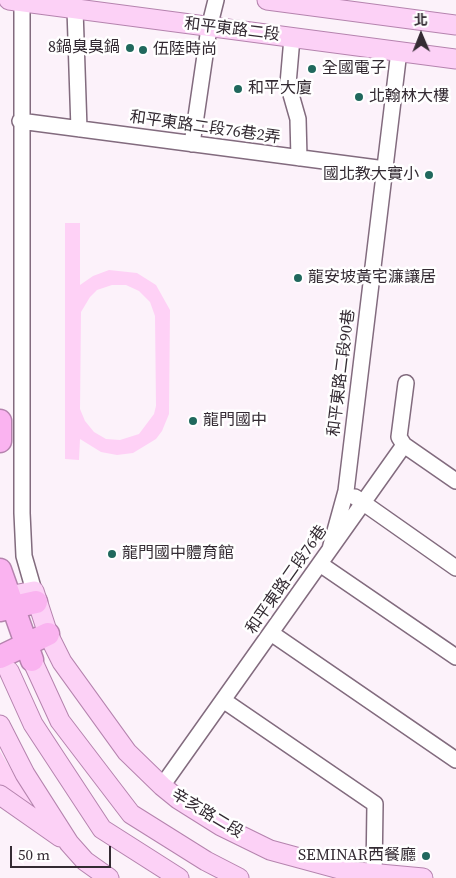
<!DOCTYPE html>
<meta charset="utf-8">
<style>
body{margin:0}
#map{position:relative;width:456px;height:878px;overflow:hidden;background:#fcf2fa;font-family:"Source Serif 4","Noto Sans TC",serif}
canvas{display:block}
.north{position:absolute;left:396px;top:10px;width:50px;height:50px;-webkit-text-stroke:4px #fff;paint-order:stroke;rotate:359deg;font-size:14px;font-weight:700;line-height:20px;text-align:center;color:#342b33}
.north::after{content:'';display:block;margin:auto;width:18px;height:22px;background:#342b33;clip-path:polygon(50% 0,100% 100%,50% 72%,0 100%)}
.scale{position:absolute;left:10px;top:846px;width:101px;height:22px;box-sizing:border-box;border:2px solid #342b33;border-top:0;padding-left:6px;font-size:15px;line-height:18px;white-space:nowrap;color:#342b33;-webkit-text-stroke:4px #fff;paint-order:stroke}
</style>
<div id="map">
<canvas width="456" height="878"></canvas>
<div class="north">北</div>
<div class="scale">50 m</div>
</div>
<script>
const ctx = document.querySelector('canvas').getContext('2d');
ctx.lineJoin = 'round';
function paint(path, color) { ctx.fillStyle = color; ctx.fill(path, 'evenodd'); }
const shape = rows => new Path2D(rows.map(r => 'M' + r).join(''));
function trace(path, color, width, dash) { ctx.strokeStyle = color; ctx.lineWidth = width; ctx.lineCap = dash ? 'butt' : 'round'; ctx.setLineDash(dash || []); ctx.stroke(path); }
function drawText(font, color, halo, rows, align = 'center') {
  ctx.font = font + ' "Source Serif 4","Noto Sans TC",serif'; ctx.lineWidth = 5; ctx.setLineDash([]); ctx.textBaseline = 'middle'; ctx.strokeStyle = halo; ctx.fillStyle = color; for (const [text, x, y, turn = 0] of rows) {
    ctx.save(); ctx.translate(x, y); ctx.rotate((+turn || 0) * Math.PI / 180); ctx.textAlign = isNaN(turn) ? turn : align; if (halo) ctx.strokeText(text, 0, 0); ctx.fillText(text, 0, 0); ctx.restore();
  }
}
paint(shape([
 [65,223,80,223,80,285,93,276,109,270,137,273,156,285,170,310,169,414,162,431,156,439,133,453,117,455,101,452,80,439,79,460,65,459],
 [112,285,126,285,139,291,150,302,155,316,156,406,154,414,139,434,120,440,106,439,94,432,85,421,80,409,81,312,90,297,97,290],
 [0,751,31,803,30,805,0,785]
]), '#fed1f6');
const minor = shape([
 [22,0,22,513,24,556,34,591],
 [75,9,79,129],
 [292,38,288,84,298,119,299,158],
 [20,121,385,169],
 [192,144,209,28,216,0],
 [406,383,399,437,404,445,456,481],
 [355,497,456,568],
 [330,549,346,491,399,51],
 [320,564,456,657],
 [271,633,456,760],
 [223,700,375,804,374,875],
 [162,786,404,445]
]);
const major = shape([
 [9,0,456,59],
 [267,0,456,25],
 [0,598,34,591,48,634,62,662,127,752,162,786,178,799,221,826,270,850,347,871,423,878],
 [32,660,60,721,131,814,206,861,239,878],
 [9,671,33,724,102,829,179,878],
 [0,725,25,774,69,843,85,861,109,878],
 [0,795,60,837]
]);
const highway = shape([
 [0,421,0,441],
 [0,570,32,660],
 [0,610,36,602],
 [0,657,48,634]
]);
trace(minor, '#826b7e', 18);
trace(major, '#b583ae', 21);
trace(highway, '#b583ae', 25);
trace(minor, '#fff', 15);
trace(major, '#fcd1f6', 19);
trace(highway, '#fab3f0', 22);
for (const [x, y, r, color] of [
 [130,48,5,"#20685d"],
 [143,50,5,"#20685d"],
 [312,69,5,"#20685d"],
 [238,89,5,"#20685d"],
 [359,97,5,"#20685d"],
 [429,175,5,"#20685d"],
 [298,278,5,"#20685d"],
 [193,421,5,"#20685d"],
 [112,554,5,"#20685d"],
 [426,856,5,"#20685d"]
]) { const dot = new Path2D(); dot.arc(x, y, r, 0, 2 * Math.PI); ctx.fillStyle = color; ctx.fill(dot); trace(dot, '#fff', 2); }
drawText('16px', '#342b33', '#fff', [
 ["和平東路二段",232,30,7],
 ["和平東路二段76巷2弄",205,128,8],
 ["和平東路二段90巷",342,373,-83],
 ["和平東路二段76巷",287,580,-55],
 ["辛亥路二段",207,814,31]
]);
drawText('16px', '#342b33', '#fff', [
 ["8鍋臭臭鍋",120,48,"right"],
 ["伍陸時尚",153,50],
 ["全國電子",322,69],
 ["和平大廈",248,89],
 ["北翰林大樓",369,97],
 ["國北教大實小",419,175,"right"],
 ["龍安坡黃宅濂讓居",308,278],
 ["龍門國中",203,421],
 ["龍門國中體育館",122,554],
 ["SEMINAR西餐廳",416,856,"right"]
], 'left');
</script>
